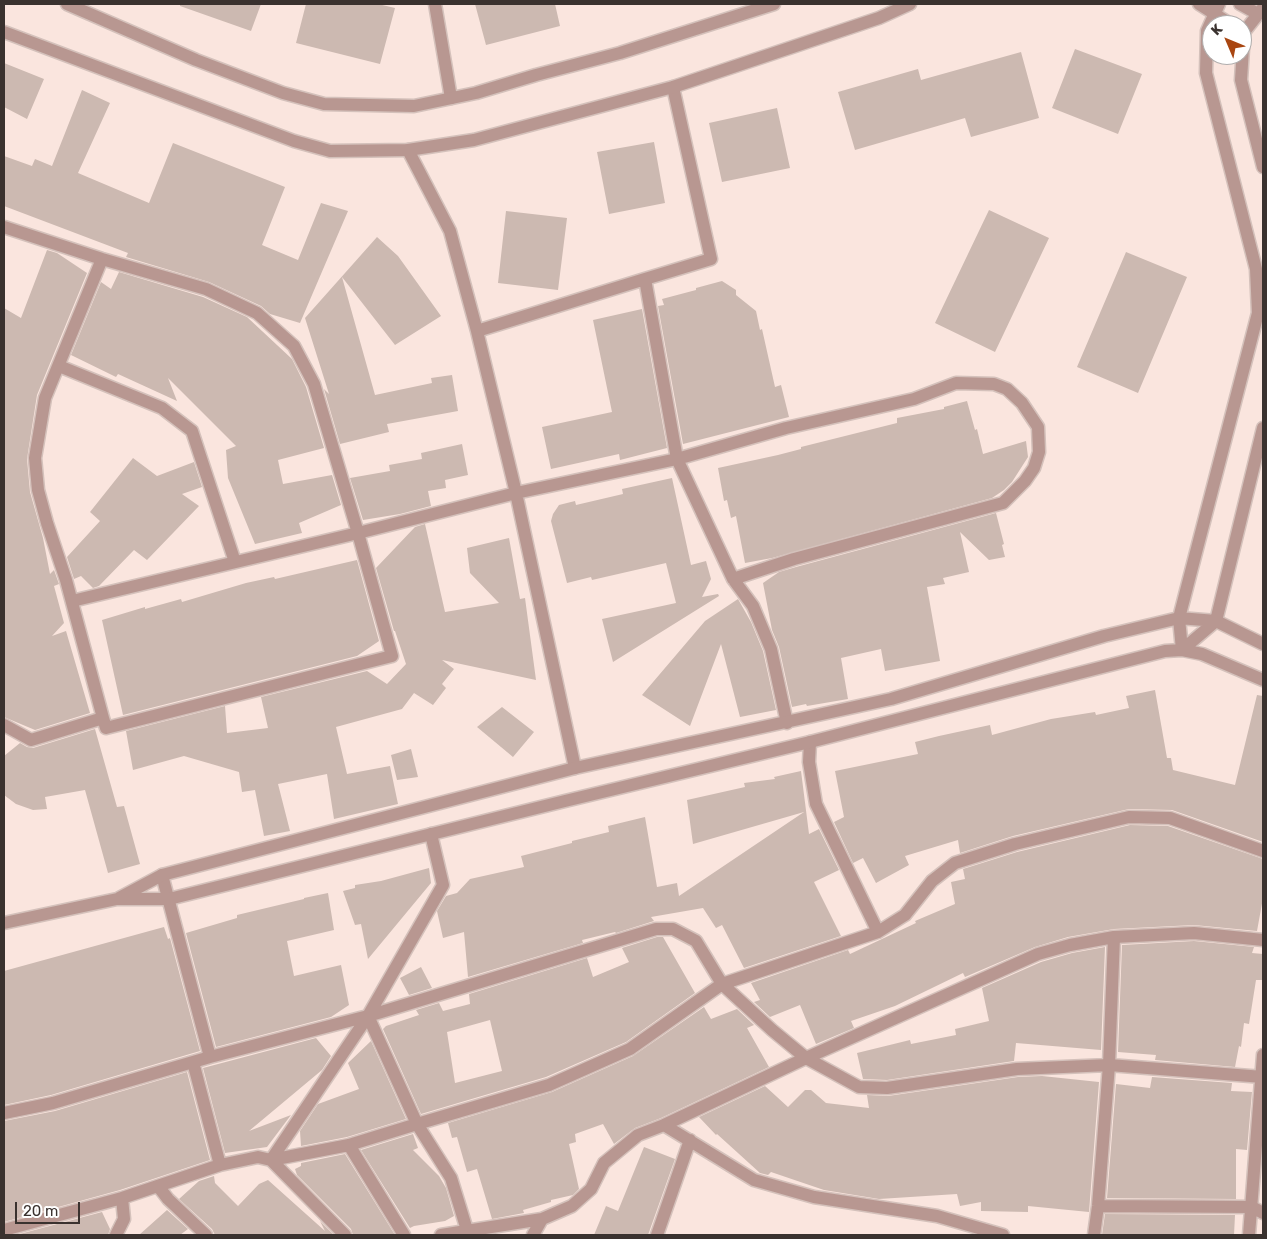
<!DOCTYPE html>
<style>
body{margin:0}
#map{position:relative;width:1267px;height:1239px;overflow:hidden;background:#fae5de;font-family:Rubik,sans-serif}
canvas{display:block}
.frame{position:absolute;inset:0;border:5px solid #3a322f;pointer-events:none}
.north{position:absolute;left:1202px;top:15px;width:50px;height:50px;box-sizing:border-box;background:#fff;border:1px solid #b0adac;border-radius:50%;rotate:315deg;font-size:14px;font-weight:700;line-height:20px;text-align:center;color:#3a322f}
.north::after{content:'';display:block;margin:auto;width:18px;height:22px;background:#a94611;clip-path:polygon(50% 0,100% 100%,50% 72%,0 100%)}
.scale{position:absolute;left:15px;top:1202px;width:65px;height:22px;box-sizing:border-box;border:2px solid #3a322f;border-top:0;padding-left:6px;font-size:15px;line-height:18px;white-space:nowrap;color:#3a322f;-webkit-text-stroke:4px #fff;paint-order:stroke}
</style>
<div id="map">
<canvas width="1267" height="1239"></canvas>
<div class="frame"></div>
<div class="north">K</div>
<div class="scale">20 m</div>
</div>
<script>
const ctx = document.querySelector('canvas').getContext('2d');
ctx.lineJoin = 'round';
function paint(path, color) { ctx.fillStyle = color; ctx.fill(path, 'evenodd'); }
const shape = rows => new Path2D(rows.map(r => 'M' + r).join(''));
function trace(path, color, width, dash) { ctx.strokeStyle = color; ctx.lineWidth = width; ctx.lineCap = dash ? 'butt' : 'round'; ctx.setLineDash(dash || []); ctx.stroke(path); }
paint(shape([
 [180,4,261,4,251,31,180,6],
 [306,4,378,4,395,8,380,64,296,43],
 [475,4,555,4,560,26,486,45],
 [1075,49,1142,74,1118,134,1052,108],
 [1021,52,1039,118,971,137,965,118,855,150,838,92,918,69,921,80],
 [4,63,44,79,27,119,4,107],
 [82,90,110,103,78,173,149,203,173,143,285,187,262,245,298,260,321,203,348,211,300,323,270,314,261,306,209,282,126,257,128,253,4,206,4,156,32,166,35,159,52,166],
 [777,108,790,168,722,182,709,123],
 [654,142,665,203,609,214,597,152],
 [989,210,1049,238,995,352,935,323],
 [506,211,567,218,558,290,498,283],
 [377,237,398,256,441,316,395,345,342,277,375,395,432,383,431,378,452,375,458,411,387,424,389,432,340,444,324,389,329,394,305,318],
 [47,250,57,253,87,273,37,395,27,459,30,492,43,538,50,574,54,570,59,584,54,586,64,623,52,636,66,631,90,713,35,730,4,717,4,308,21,318],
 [1126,252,1187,277,1138,393,1077,367],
 [119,272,203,297,247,317,292,359,306,387,324,448,278,460,283,484,332,475,341,505,299,523,302,533,255,544,228,478,226,450,236,446,168,378,177,401,118,374,116,377,71,355,101,282,111,289],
 [722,281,736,290,736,295,756,311,760,330,762,329,775,387,781,385,789,417,683,444,658,306,664,305,662,299,696,290,696,288],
 [642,309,667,448,620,460,619,454,551,469,542,427,612,412,593,320],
 [967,401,975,430,977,429,983,454,1026,441,1028,457,1012,482,1004,490,992,498,772,558,745,563,736,516,731,518,727,500,724,501,718,468,778,455,801,449,801,447,897,423,897,418,944,409,944,407],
 [462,444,468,475,445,480,446,488,428,491,431,506,400,514,363,520,350,478,390,471,389,465,422,459,421,453],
 [133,458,157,476,194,462,202,487,182,494,199,506,147,560,134,550,99,586,93,588,81,576,74,579,67,557,100,521,90,512],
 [672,478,691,565,706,561,711,579,702,597,718,594,719,596,613,662,602,619,676,603,666,563,592,580,591,577,567,583,551,521,553,514,559,505,575,501,576,505,623,494,622,489],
 [996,513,1004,544,1002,545,1005,557,989,560,960,532,969,572,943,578,945,584,927,587,940,661,885,671,881,649,841,658,848,699,807,706,806,704,792,707,779,647,772,630,763,583,779,572,796,567],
 [425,524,445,612,499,603,470,573,467,548,509,538,520,599,525,598,536,680,442,660,454,669,442,684,446,688,433,705,414,693,402,709,336,727,347,774,390,766,398,804,334,819,327,774,278,784,290,831,264,836,255,790,242,792,239,772,184,756,133,770,126,731,225,706,227,733,268,728,261,697,367,671,387,684,406,664,395,631,394,631,376,568,415,527],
 [357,560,379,641,357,656,123,715,102,620,145,607,145,609,181,599,182,602,246,583,274,577,275,579],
 [738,599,751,622,763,651,776,710,740,717,721,644,690,726,642,695,705,621],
 [1155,690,1167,758,1171,758,1173,770,1235,785,1257,695,1263,696,1263,842,1172,810,1129,809,1013,836,960,853,958,840,905,856,909,865,876,883,863,858,853,863,834,822,844,817,835,771,918,754,915,742,939,736,990,725,992,735,1051,719,1095,712,1096,715,1129,708,1126,696],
 [502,707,534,732,513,757,477,727],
 [95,729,117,807,124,806,140,864,108,873,85,790,45,797,47,809,33,810,16,804,4,795,4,756,20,743,27,747,33,748],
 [411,749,418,777,397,780,391,755],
 [801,771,809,834,819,829,839,870,814,882,841,936,744,968,722,925,716,928,703,908,651,917,654,921,616,933,615,932,582,940,583,943,468,977,464,932,443,938,437,911,446,896,457,893,470,879,524,867,521,856,572,843,572,841,609,832,608,826,645,817,657,887,677,883,679,896,804,812,693,844,687,800,745,787,744,783,775,779,774,777],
 [1130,825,1168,826,1263,859,1263,898,1257,931,1194,925,1114,929,1068,937,1035,947,965,977,963,973,895,1006,851,1021,854,1028,816,1044,800,1005,770,1017,754,1002,760,1000,751,983,848,950,850,954,916,923,915,921,955,904,951,882,965,879,963,869,1017,852],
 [429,868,431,883,368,959,361,924,355,925,343,891,355,888,355,885,381,881],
 [328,893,334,930,287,941,294,976,341,965,349,1005,331,1017,216,1047,186,933,237,918,237,915,304,899,304,898],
 [164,927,168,939,170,938,200,1051,51,1095,4,1105,4,971],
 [657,937,663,937,695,993,626,1042,546,1077,421,1114,383,1029,386,1026,419,1015,416,1010,439,1003,443,1011,470,1004,469,994,587,958,593,977,629,962,622,948],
 [490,1020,502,1071,455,1083,447,1032],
 [1194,941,1254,947,1252,953,1263,954,1263,980,1256,980,1249,1024,1244,1023,1241,1047,1239,1046,1235,1067,1155,1060,1156,1055,1118,1052,1122,945],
 [1105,947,1101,1050,1016,1043,1014,1061,887,1080,863,1079,857,1053,910,1040,911,1044,956,1035,955,1029,989,1021,982,988,1041,962,1072,953],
 [421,967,432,988,409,995,400,978],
 [704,1007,711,1019,737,1009,754,1025,747,1028,769,1067,661,1118,635,1128,614,1144,603,1124,575,1134,576,1142,569,1144,579,1189,573,1195,551,1200,551,1202,523,1210,524,1213,492,1219,477,1169,467,1172,457,1137,452,1138,448,1123,552,1092,633,1056],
 [316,1038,331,1056,322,1070,249,1131,291,1115,267,1147,225,1153,203,1068],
 [371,1041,406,1119,347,1137,301,1146,300,1131,318,1104,359,1089,348,1063],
 [187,1072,210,1160,120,1190,4,1222,4,1121,55,1111],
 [1042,1076,1099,1082,1089,1212,1028,1206,1028,1212,981,1211,981,1202,960,1206,957,1194,879,1199,824,1190,771,1172,768,1175,760,1173,717,1134,716,1135,699,1117,765,1086,788,1107,805,1090,811,1090,826,1103,869,1108,867,1095,888,1096,1018,1077],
 [1152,1077,1232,1083,1231,1091,1252,1092,1247,1150,1236,1149,1236,1199,1107,1198,1116,1084,1150,1088],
 [413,1134,418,1148,413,1150,439,1176,446,1188,454,1216,445,1221,414,1226,410,1228,361,1150],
 [644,1147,675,1159,648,1235,594,1235,606,1206,618,1211],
 [345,1154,395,1235,353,1235,351,1229,297,1175,295,1169,301,1166,301,1163],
 [214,1176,215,1183,238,1206,259,1184,268,1180,325,1231,320,1221,334,1235,215,1235,212,1229,179,1199,199,1181],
 [167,1210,188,1229,180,1235,139,1235],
 [102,1212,110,1229,108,1235,16,1235],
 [1105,1214,1235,1215,1234,1235,1102,1235]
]), '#ccb9b1');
const minor = shape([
 [435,4,451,98],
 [673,87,711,259,645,279,677,459,733,579,753,606,771,649,787,723],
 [408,150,450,231,477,331,516,493,575,768],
 [4,227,102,259,206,289,257,313,294,346,314,384,358,533,392,656,106,728,103,718,31,740,4,725],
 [102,259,45,398,35,458,38,490,47,523,66,580,103,718],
 [477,331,645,279],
 [59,366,162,408,192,431,235,562],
 [72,601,358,533,516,493,677,459,786,428,914,399,956,383,994,384,1007,389,1022,403,1038,427,1039,452,1034,468,1025,481,1003,503,794,559,733,579],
 [810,742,809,762,816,804,878,932],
 [162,875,210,1057],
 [368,1016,417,1124,451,1178,467,1230],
 [193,1062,220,1165],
 [4,1113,53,1103,210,1057,368,1016,656,929,673,929,696,941,722,984,772,1030,806,1058,859,1087,887,1088,1017,1069,1109,1065,1263,1077],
 [664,1125,754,1180,814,1197,937,1216,1003,1235],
 [349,1145,404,1235],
 [271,1160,349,1145,417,1124,549,1085,630,1049,722,984,878,932,905,915,932,881,955,863,1015,844,1129,817,1170,818,1263,851],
 [271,1160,368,1016,443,885,431,834],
 [158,1186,168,1199,206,1235],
 [1098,1206,1252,1207,1263,1213],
 [4,1230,122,1198,220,1165,258,1157,271,1160,345,1235],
 [116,1235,124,1219,122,1198],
 [441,1235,542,1219,572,1206,591,1189,604,1163,638,1135,664,1125,806,1058,1038,954,1070,945,1114,937,1194,933,1263,940],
 [533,1235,542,1219],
 [657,1235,690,1140],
 [1094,1235,1098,1206,1109,1065,1114,937],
 [1249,1235,1263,1055]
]);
const tertiary = shape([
 [67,4,196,60,283,93,324,104,414,106,476,93,536,75,620,53,774,4],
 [1199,4,1232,25],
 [1240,4,1258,14],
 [1263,8,1244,32,1241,80,1263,167],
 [4,32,294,141,330,151,408,150,474,140,673,87,879,18,910,4],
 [1182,650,1179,618,1258,313,1256,269,1206,73,1207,31,1219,4],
 [1182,650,1216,621,1263,428],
 [119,898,162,875,575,768,891,699,1104,636,1179,618,1216,621,1263,644],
 [4,923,117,899,169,899,565,801,810,742,1165,651,1182,650,1202,654,1263,680]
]);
trace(minor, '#d4c1bb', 15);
trace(tertiary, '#d4c1bb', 15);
trace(minor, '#b89791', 12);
trace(tertiary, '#b89791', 12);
</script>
